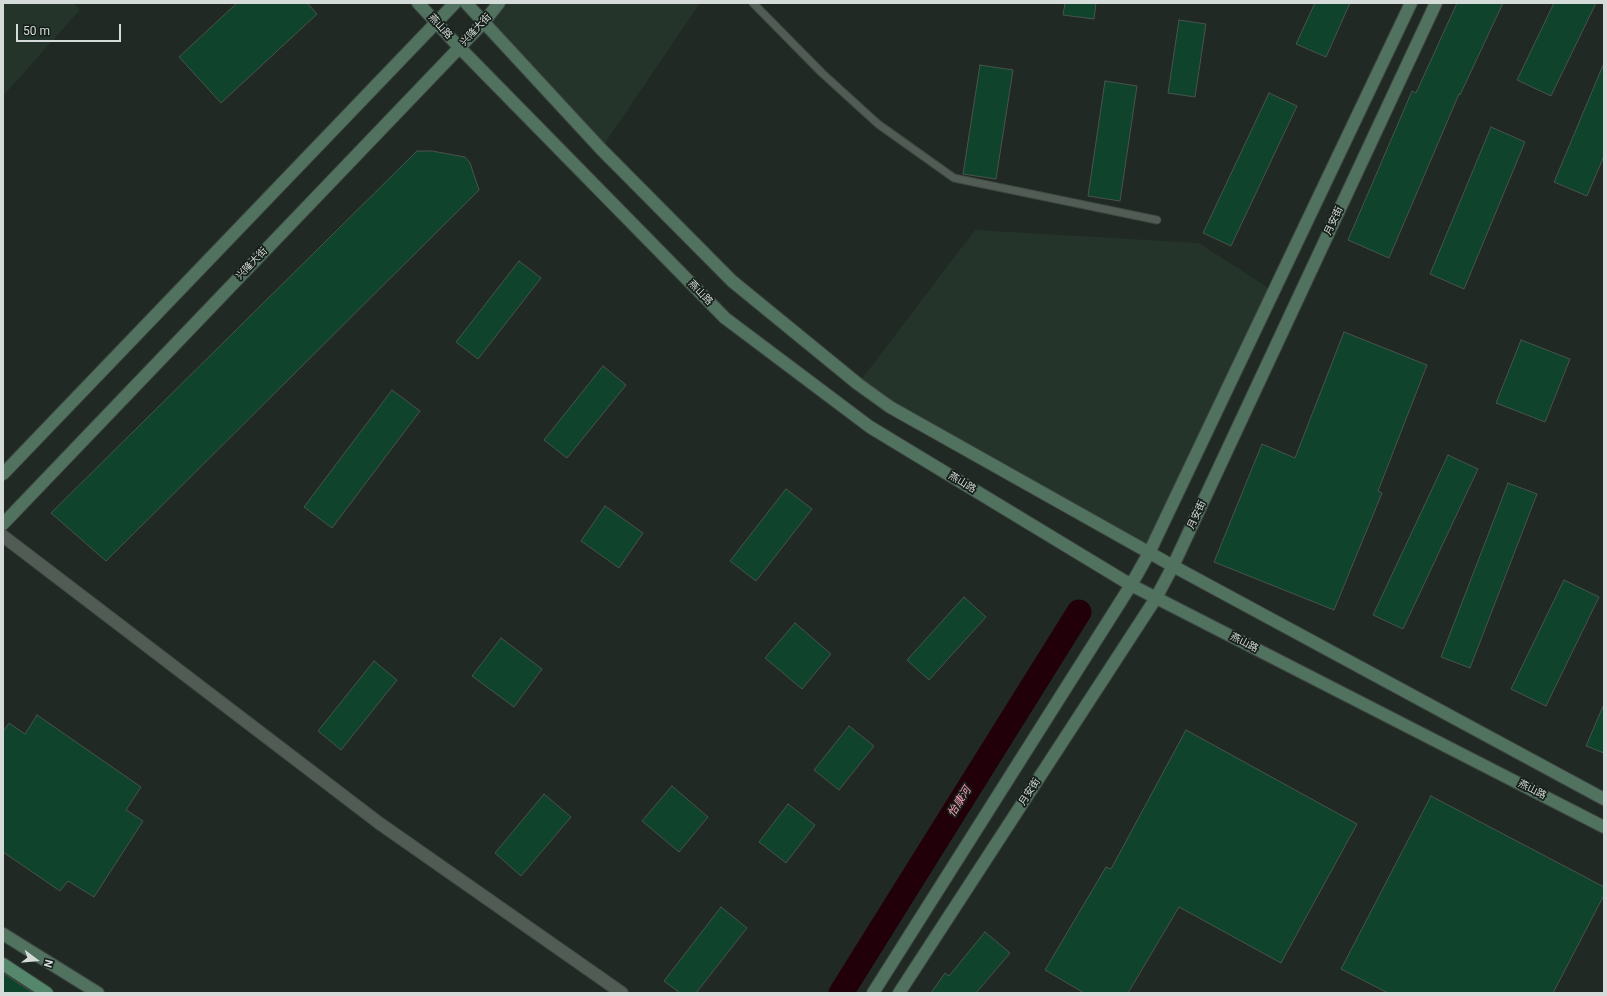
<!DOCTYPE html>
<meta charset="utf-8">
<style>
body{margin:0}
#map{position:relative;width:1607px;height:996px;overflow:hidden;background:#202924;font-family:Roboto,sans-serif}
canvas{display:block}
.frame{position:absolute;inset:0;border:4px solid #d5dbd8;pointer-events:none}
.north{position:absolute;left:16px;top:940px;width:40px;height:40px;-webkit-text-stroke:3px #161f1a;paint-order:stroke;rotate:106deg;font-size:11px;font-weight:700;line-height:16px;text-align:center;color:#d5dbd8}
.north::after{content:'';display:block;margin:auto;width:14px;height:18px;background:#d5dbd8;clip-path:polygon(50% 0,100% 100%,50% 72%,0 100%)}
.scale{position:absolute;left:16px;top:24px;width:105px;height:18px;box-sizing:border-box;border:2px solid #d5dbd8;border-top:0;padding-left:5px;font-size:12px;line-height:14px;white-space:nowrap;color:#d5dbd8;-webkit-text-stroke:3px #161f1a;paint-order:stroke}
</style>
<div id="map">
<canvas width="1607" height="996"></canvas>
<div class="frame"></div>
<div class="north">N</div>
<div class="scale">50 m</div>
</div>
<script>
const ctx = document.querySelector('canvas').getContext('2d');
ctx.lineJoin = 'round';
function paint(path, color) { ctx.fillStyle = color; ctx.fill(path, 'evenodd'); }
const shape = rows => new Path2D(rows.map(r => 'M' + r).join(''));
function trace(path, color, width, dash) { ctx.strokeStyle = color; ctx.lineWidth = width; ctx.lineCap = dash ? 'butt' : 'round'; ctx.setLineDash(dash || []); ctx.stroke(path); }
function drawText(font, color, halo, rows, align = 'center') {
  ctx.font = font + ' Roboto,"Noto Sans SC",sans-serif'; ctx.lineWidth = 3.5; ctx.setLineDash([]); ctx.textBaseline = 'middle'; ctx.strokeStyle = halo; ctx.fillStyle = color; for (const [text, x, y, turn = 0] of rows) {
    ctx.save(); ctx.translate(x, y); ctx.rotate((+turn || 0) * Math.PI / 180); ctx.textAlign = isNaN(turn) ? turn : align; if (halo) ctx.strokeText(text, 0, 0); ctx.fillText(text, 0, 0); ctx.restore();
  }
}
paint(shape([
 [3,3,74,3,80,10,3,96],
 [499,3,700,3,601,149,483,23],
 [975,230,1199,243,1273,291,1149,553,858,384]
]), '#24342b');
trace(shape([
 [841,993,1079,612]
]), '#22000a', 25);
const building = shape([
 [237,3,307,3,317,14,221,103,179,57,237,3],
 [1065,3,1096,3,1094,19,1063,15,1065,3],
 [1315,3,1350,3,1326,57,1296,44,1315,3],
 [1457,3,1503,3,1460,95,1459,94,1389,258,1348,240,1412,91,1416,93,1457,3],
 [1554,3,1596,3,1551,96,1517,80,1554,3],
 [1179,20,1206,24,1195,97,1168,93,1179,20],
 [1604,63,1604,156,1587,196,1554,182,1604,63],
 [980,65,1013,70,996,179,963,174,980,65],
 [1105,81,1137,86,1120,201,1088,196,1105,81],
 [1269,93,1297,106,1231,246,1203,233,1269,93],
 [1491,127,1525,142,1464,289,1430,274,1491,127],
 [417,151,432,151,465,157,470,163,479,190,106,561,51,513,417,151],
 [519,261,541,278,478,359,456,342,519,261],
 [1344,332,1427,365,1378,491,1382,493,1334,610,1214,562,1262,444,1295,458,1344,332],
 [1521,340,1570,359,1545,422,1496,403,1521,340],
 [603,366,626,385,567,458,544,440,603,366],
 [392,390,420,411,332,528,304,507,392,390],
 [1448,455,1478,469,1403,629,1373,615,1448,455],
 [1508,483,1537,494,1470,668,1441,657,1508,483],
 [786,489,812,509,756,581,730,561,786,489],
 [605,506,643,533,619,568,581,541,605,506],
 [1564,580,1599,597,1546,706,1511,689,1564,580],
 [964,597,986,617,929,680,907,660,964,597],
 [795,623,831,654,802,689,765,658,795,623],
 [501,638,542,669,514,707,472,676,501,638],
 [374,661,397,680,341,750,318,731,374,661],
 [1604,704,1604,753,1586,746,1604,704],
 [37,715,141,787,126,810,143,821,94,897,68,881,60,891,3,852,3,732,9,723,25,734,37,715],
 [849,726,874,746,839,790,814,770,849,726],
 [1186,730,1357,824,1281,963,1179,907,1128,993,1084,993,1045,970,1106,867,1111,869,1186,730],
 [672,786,708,817,679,852,642,821,672,786],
 [544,794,571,817,521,876,495,853,544,794],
 [1431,796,1604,887,1604,895,1553,993,1388,993,1341,969,1431,796],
 [788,804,815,825,786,863,759,842,788,804],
 [721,907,747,928,696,993,680,993,664,981,721,907],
 [985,932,1010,953,976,993,931,993,945,973,949,976,985,932],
 [3,973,33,993,3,993,3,973]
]);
paint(building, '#10432b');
trace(building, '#49534d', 1);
const lane = shape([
 [753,3,822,73,878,124,954,178,1157,220]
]);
const street = shape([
 [3,536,379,823,622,993]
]);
const secondary = shape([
 [418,3,459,47,725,318,870,427,1131,585,1604,827],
 [466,3,601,149,732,281,858,384,890,407,1173,566,1604,799],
 [3,474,455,3],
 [3,524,483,23,499,3],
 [3,934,98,993],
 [873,993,1131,585,1149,553,1411,3],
 [899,993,1156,598,1173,566,1436,3]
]);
const primary = shape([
 [3,964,47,993]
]);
trace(lane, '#3e4642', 9);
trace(street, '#3e4642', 14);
trace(secondary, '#3e4642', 14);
trace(primary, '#3e4642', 14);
trace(lane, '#515c55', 7);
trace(street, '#515c55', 12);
trace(secondary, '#527260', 12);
trace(primary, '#54876c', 12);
drawText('10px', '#d5dbd8', '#161f1a', [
 ["燕山路",440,27,47],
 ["兴隆大街",476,30,-47],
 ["月安街",1334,221,-65],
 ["兴隆大街",252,264,-46],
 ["燕山路",700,293,46],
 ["燕山路",962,483,31],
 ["月安街",1197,515,-65],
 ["燕山路",1244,643,27],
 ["燕山路",1532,790,27],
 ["月安街",1030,792,-57]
]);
drawText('italic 11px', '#ffa1b9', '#161f1a', [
 ["怡康河",960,802,-58]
]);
</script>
